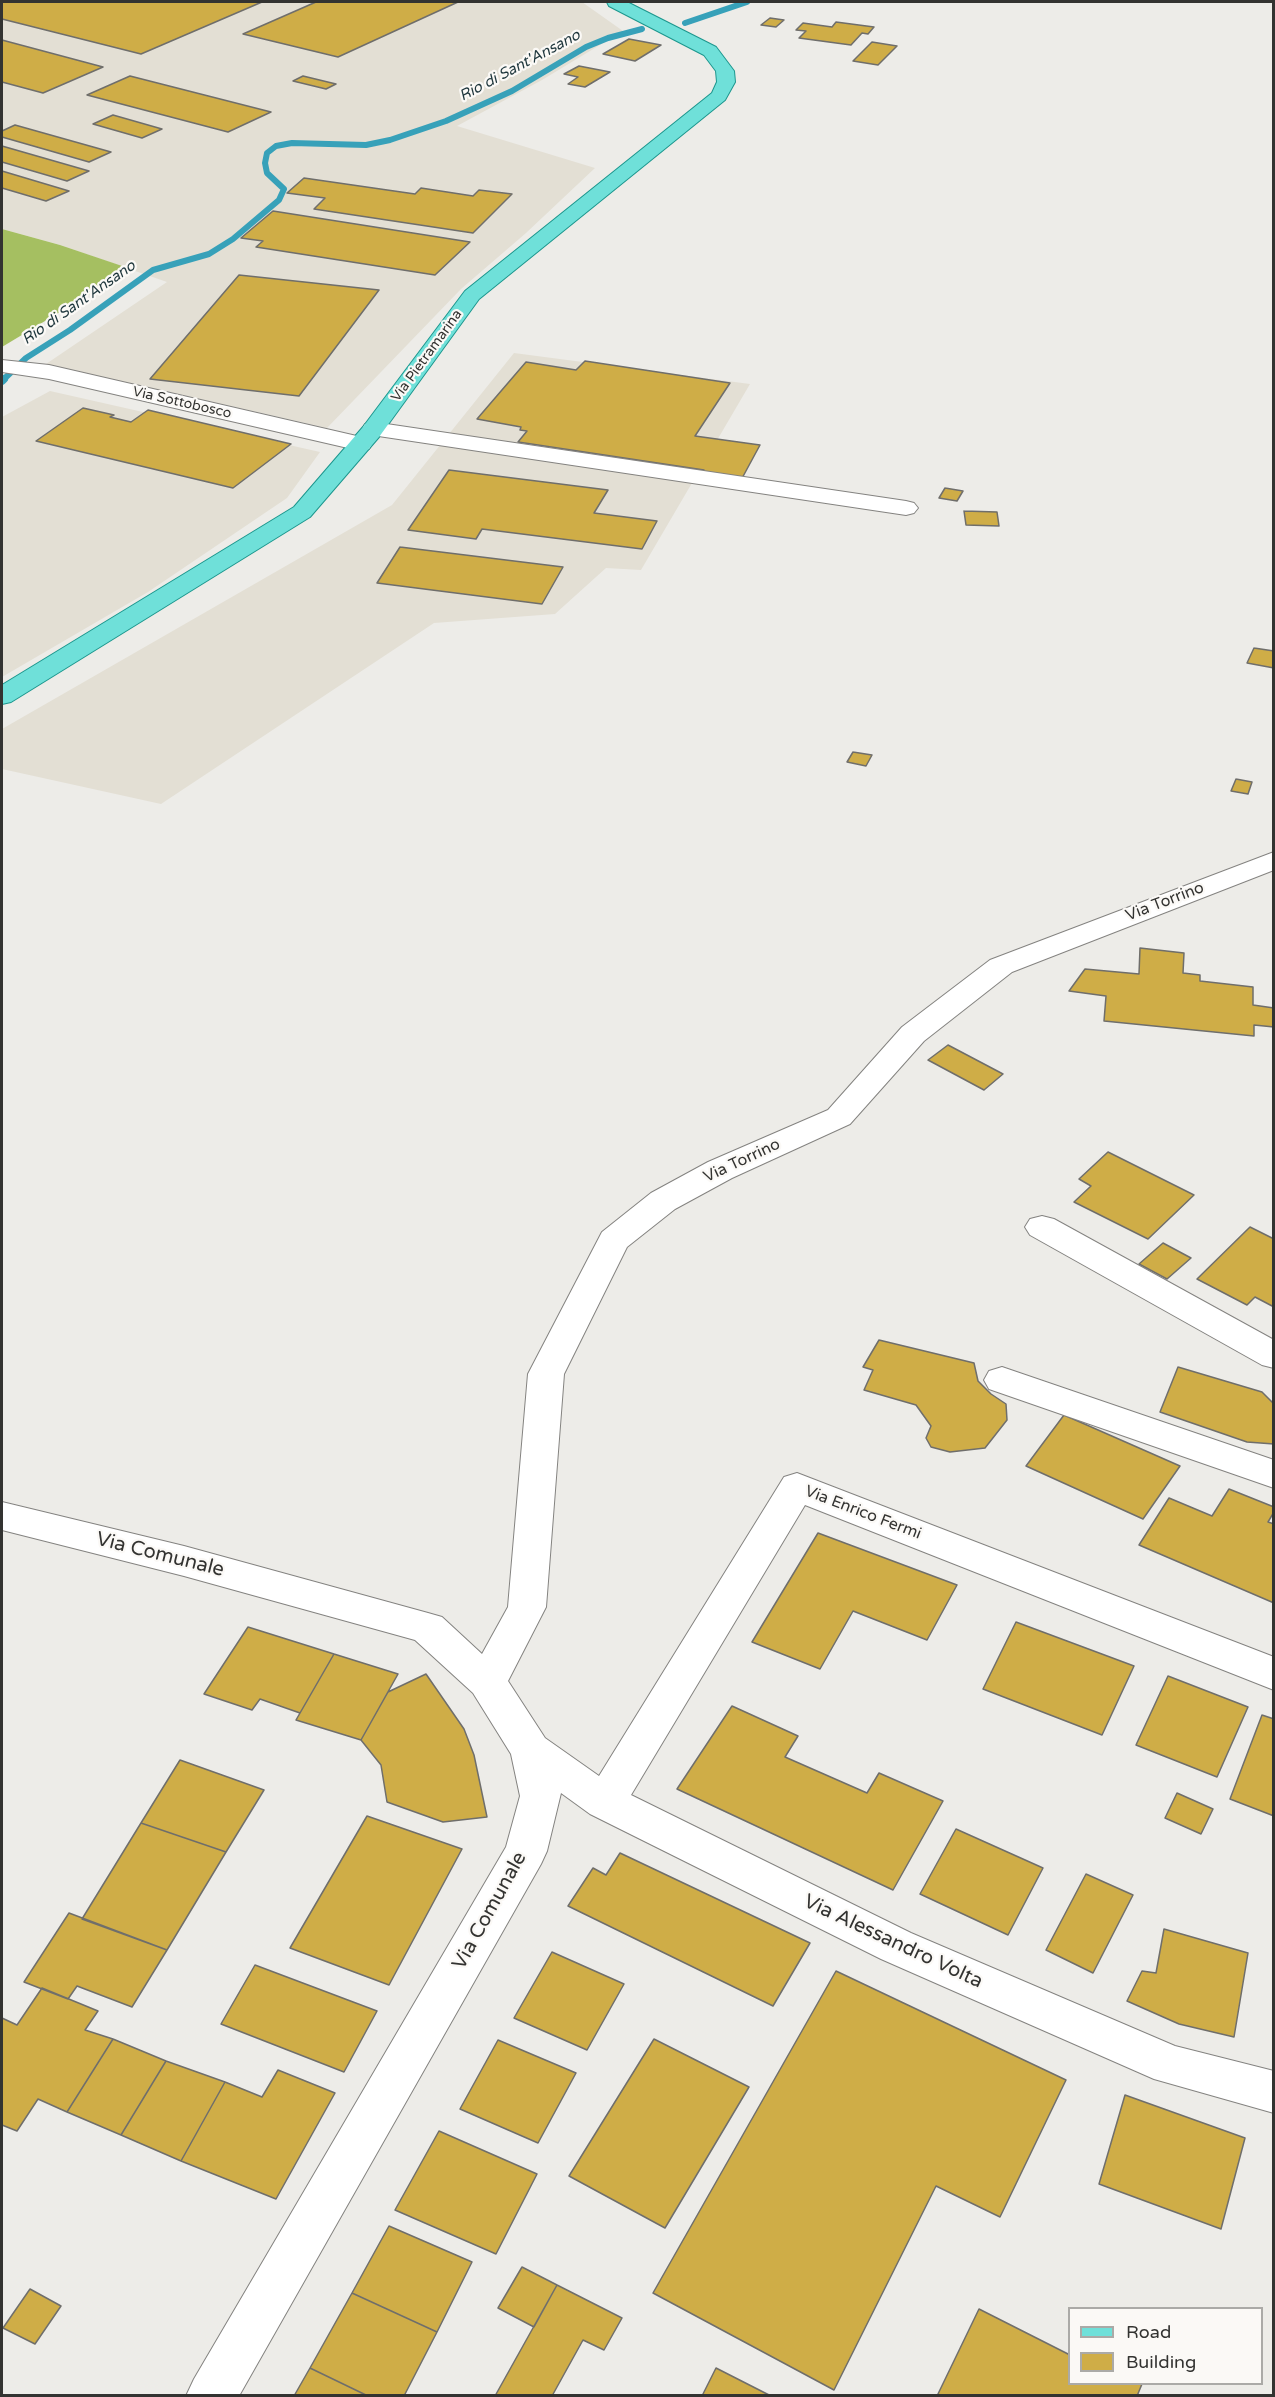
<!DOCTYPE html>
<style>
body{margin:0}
#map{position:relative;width:1275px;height:2397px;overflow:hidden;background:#edece8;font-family:"Varela Round",sans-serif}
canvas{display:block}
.frame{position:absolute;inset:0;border:3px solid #333331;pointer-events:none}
.legend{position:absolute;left:1068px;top:2307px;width:195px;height:78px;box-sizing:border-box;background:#fbf9f6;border:2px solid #abaaa7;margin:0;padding:8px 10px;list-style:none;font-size:18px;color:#333331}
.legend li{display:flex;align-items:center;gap:12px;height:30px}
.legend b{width:30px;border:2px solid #abaaa7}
</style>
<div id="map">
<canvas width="1275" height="2397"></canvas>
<div class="frame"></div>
<ul class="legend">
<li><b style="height:8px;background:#6fe0d9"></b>Road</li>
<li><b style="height:16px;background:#cfad47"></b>Building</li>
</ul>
</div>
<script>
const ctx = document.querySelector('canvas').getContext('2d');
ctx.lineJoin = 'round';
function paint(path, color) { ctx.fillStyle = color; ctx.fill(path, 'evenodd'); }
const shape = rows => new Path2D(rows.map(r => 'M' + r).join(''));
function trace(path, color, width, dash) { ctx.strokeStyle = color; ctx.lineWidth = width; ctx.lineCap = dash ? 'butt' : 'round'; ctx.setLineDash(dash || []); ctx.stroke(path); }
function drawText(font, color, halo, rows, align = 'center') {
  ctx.font = font + ' "Varela Round",sans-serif'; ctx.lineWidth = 4.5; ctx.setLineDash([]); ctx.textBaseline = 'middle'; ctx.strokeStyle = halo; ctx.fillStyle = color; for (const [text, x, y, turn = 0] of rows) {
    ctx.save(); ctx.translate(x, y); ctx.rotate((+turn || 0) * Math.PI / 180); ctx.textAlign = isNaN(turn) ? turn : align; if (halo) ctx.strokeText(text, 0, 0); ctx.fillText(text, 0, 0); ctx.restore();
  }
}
paint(shape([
 [2,2,582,2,623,31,542,80,457,126,595,168,526,233,461,289,327,428,46,364,167,282,60,245,2,229],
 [514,353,750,384,641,570,606,568,555,614,434,623,161,804,2,769,2,729,392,505],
 [50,391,320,452,287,498,148,592,2,677,2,417]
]), '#e3dfd4');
paint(shape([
 [2,229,60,245,131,269,2,347]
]), '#a5bf61');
trace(shape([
 [685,23,747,2],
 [3,380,26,358,70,330,153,270,209,254,233,239,279,200,284,189,267,173,265,163,267,153,276,146,292,143,366,145,390,140,446,121,512,91,586,47,608,38,642,29]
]), '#37a1b9', 6);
trace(shape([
 [2,381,4,379]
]), '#37a1b9', 8);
const building = shape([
 [2,2,262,2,141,54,2,19,2,2],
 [316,2,458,2,338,57,243,34,316,2],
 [770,18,784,20,776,27,761,25,770,18],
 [836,22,874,27,868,34,862,33,851,45,799,38,806,31,796,30,803,23,832,27,836,22],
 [629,39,661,45,635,61,603,54,629,39],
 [2,40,103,67,43,93,2,82,2,40],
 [872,42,897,46,878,65,853,61,872,42],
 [579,66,610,72,585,87,568,84,578,77,564,74,579,66],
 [130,76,271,112,228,132,87,95,130,76],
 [303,76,336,84,326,89,293,81,303,76],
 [113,115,162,129,142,138,93,124,113,115],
 [15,125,111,152,89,162,2,137,2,131,15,125],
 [2,146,89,171,67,181,2,162,2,146],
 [2,171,69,191,46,201,2,188,2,171],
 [304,178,415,194,421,188,473,196,479,190,512,194,473,233,314,209,325,198,287,193,304,178],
 [273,211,470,242,435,275,256,247,263,241,241,238,273,211],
 [239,275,379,290,299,396,150,379,239,275],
 [585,361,730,383,695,436,760,445,740,482,700,475,704,470,518,442,527,431,520,430,521,427,477,419,526,362,576,370,585,361],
 [83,408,114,415,110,417,131,422,148,410,291,444,233,488,36,441,83,408],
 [449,470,608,490,594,513,657,521,642,549,482,529,476,539,408,530,449,470],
 [945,488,963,491,957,501,939,498,945,488],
 [964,511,997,512,999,526,966,525,964,511],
 [400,547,563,567,542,604,377,583,400,547],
 [1254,648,1274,651,1274,668,1247,663,1254,648],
 [853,752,872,755,866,766,847,762,853,752],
 [1236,779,1252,782,1248,794,1231,791,1236,779],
 [1140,948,1184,953,1183,973,1200,975,1200,981,1253,987,1253,1005,1274,1008,1274,1027,1254,1025,1254,1036,1104,1021,1106,996,1069,991,1085,969,1139,974,1140,948],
 [948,1045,1003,1074,984,1090,928,1060,948,1045],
 [1108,1152,1194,1195,1148,1239,1074,1202,1091,1186,1079,1179,1108,1152],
 [1250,1227,1274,1239,1274,1307,1255,1297,1247,1305,1197,1279,1250,1227],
 [1163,1243,1191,1258,1167,1279,1139,1264,1163,1243],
 [879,1340,974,1363,978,1381,991,1394,1006,1404,1007,1420,985,1448,950,1452,931,1447,926,1438,931,1426,916,1405,864,1390,873,1370,863,1367,879,1340],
 [1178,1367,1262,1392,1274,1404,1274,1444,1247,1442,1160,1412,1178,1367],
 [1064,1415,1180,1466,1143,1519,1026,1466,1064,1415],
 [1229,1489,1274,1507,1274,1512,1268,1522,1274,1524,1274,1603,1139,1545,1169,1498,1212,1516,1229,1489],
 [818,1533,957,1585,927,1640,853,1611,820,1669,752,1642,818,1533],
 [1016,1622,1134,1666,1102,1735,983,1689,1016,1622],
 [248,1627,334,1654,300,1713,260,1699,252,1710,204,1694,248,1627],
 [334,1654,398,1674,361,1740,296,1720,334,1654],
 [426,1674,464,1729,474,1755,487,1817,443,1822,387,1802,381,1765,361,1740,388,1692,426,1674],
 [1168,1676,1248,1707,1217,1777,1136,1745,1168,1676],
 [732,1706,798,1736,785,1757,867,1793,879,1773,943,1801,893,1890,677,1789,732,1706],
 [1262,1715,1274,1719,1274,1816,1230,1799,1262,1715],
 [180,1760,264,1790,226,1852,141,1823,180,1760],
 [1177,1793,1213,1809,1201,1834,1165,1818,1177,1793],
 [367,1816,462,1849,389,1985,290,1948,367,1816],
 [141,1823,226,1852,167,1950,82,1919,141,1823],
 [956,1829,1043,1868,1008,1935,920,1894,956,1829],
 [620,1853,810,1943,773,2006,568,1906,593,1868,606,1875,620,1853],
 [1086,1874,1133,1895,1093,1973,1046,1950,1086,1874],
 [69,1913,167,1950,132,2007,77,1986,68,1999,24,1982,69,1913],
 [1164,1929,1248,1953,1234,2037,1179,2024,1127,2001,1142,1971,1156,1973,1164,1929],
 [552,1952,624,1984,587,2050,514,2018,552,1952],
 [255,1965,377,2011,344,2072,221,2024,255,1965],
 [836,1971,1066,2080,1000,2217,936,2186,834,2390,653,2293,836,1971],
 [42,1988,98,2011,85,2030,113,2039,67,2112,38,2099,17,2131,2,2125,2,2018,17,2025,42,1988],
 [113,2039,166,2061,121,2135,67,2112,113,2039],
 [654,2039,749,2087,665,2228,569,2176,654,2039],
 [498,2040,576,2073,538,2143,460,2109,498,2040],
 [166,2061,225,2082,181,2161,121,2135,166,2061],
 [278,2070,335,2093,276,2199,181,2161,225,2082,262,2097,278,2070],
 [1125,2095,1245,2138,1221,2229,1099,2184,1125,2095],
 [439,2131,537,2174,496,2254,395,2210,439,2131],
 [389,2226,472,2262,437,2332,352,2293,389,2226],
 [522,2267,557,2285,534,2327,498,2308,522,2267],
 [557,2285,622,2318,604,2350,583,2340,552,2396,495,2396,557,2285],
 [30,2289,61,2306,35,2344,3,2328,30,2289],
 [352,2293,437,2332,404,2396,368,2396,310,2368,352,2293],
 [979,2309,1070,2355,1070,2384,1142,2384,1137,2396,937,2396,979,2309],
 [310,2368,368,2396,294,2396,310,2368],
 [716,2368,771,2396,702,2396,716,2368]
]);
paint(building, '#cfad47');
trace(building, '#6f6e6b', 1.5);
const minor = shape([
 [2,360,49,365,361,437,369,439,372,444,369,449,361,451,49,379,2,372,2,360],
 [373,422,906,501,914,503,918,508,914,513,906,515,365,434,362,429,365,424,373,422],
 [1274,852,1274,870,1012,972,924,1041,850,1124,732,1178,675,1209,627,1247,564,1374,546,1607,508,1681,545,1738,599,1776,784,1477,797,1473,1274,1657,1274,1690,805,1505,631,1795,911,1933,1175,2046,1274,2071,1274,2113,1154,2079,881,1959,590,1814,561,1793,547,1851,541,1864,239,2396,186,2396,194,2379,506,1847,520,1796,511,1754,473,1693,415,1640,184,1576,2,1530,2,1502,184,1546,428,1613,442,1617,482,1654,508,1607,528,1374,602,1232,651,1193,708,1162,828,1110,902,1027,990,960,1274,852],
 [1042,1216,1054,1219,1274,1340,1274,1368,1262,1365,1030,1235,1025,1227,1030,1219,1042,1216],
 [1002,1367,1274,1460,1274,1488,989,1389,984,1380,989,1371,1002,1367]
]);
const major = shape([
 [607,2,627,2,716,47,734,71,735,82,725,100,479,299,379,437,310,517,11,702,2,704,2,685,294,507,363,427,465,291,712,93,717,82,716,71,704,55,609,6,607,2]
]);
trace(minor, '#848380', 2);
trace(major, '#1c968d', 2);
paint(minor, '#fff');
paint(major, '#6fe0d9');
drawText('14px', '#333331', '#fbf9f6', [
 ["Via Pietramarina",427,356,-54],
 ["Via Sottobosco",182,403,13]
]);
drawText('italic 15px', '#1e363c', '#fbf9f6', [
 ["Rio di Sant'Ansano",520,66,-28],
 ["Rio di Sant'Ansano",79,303,-35]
]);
drawText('16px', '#333331', '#fbf9f6', [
 ["Via Torrino",1165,902,-21],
 ["Via Torrino",742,1161,-25],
 ["Via Enrico Fermi",863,1513,21]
]);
drawText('20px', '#333331', '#fbf9f6', [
 ["Via Comunale",160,1555,14],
 ["Via Comunale",490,1911,-61],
 ["Via Alessandro Volta",893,1942,25]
]);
</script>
